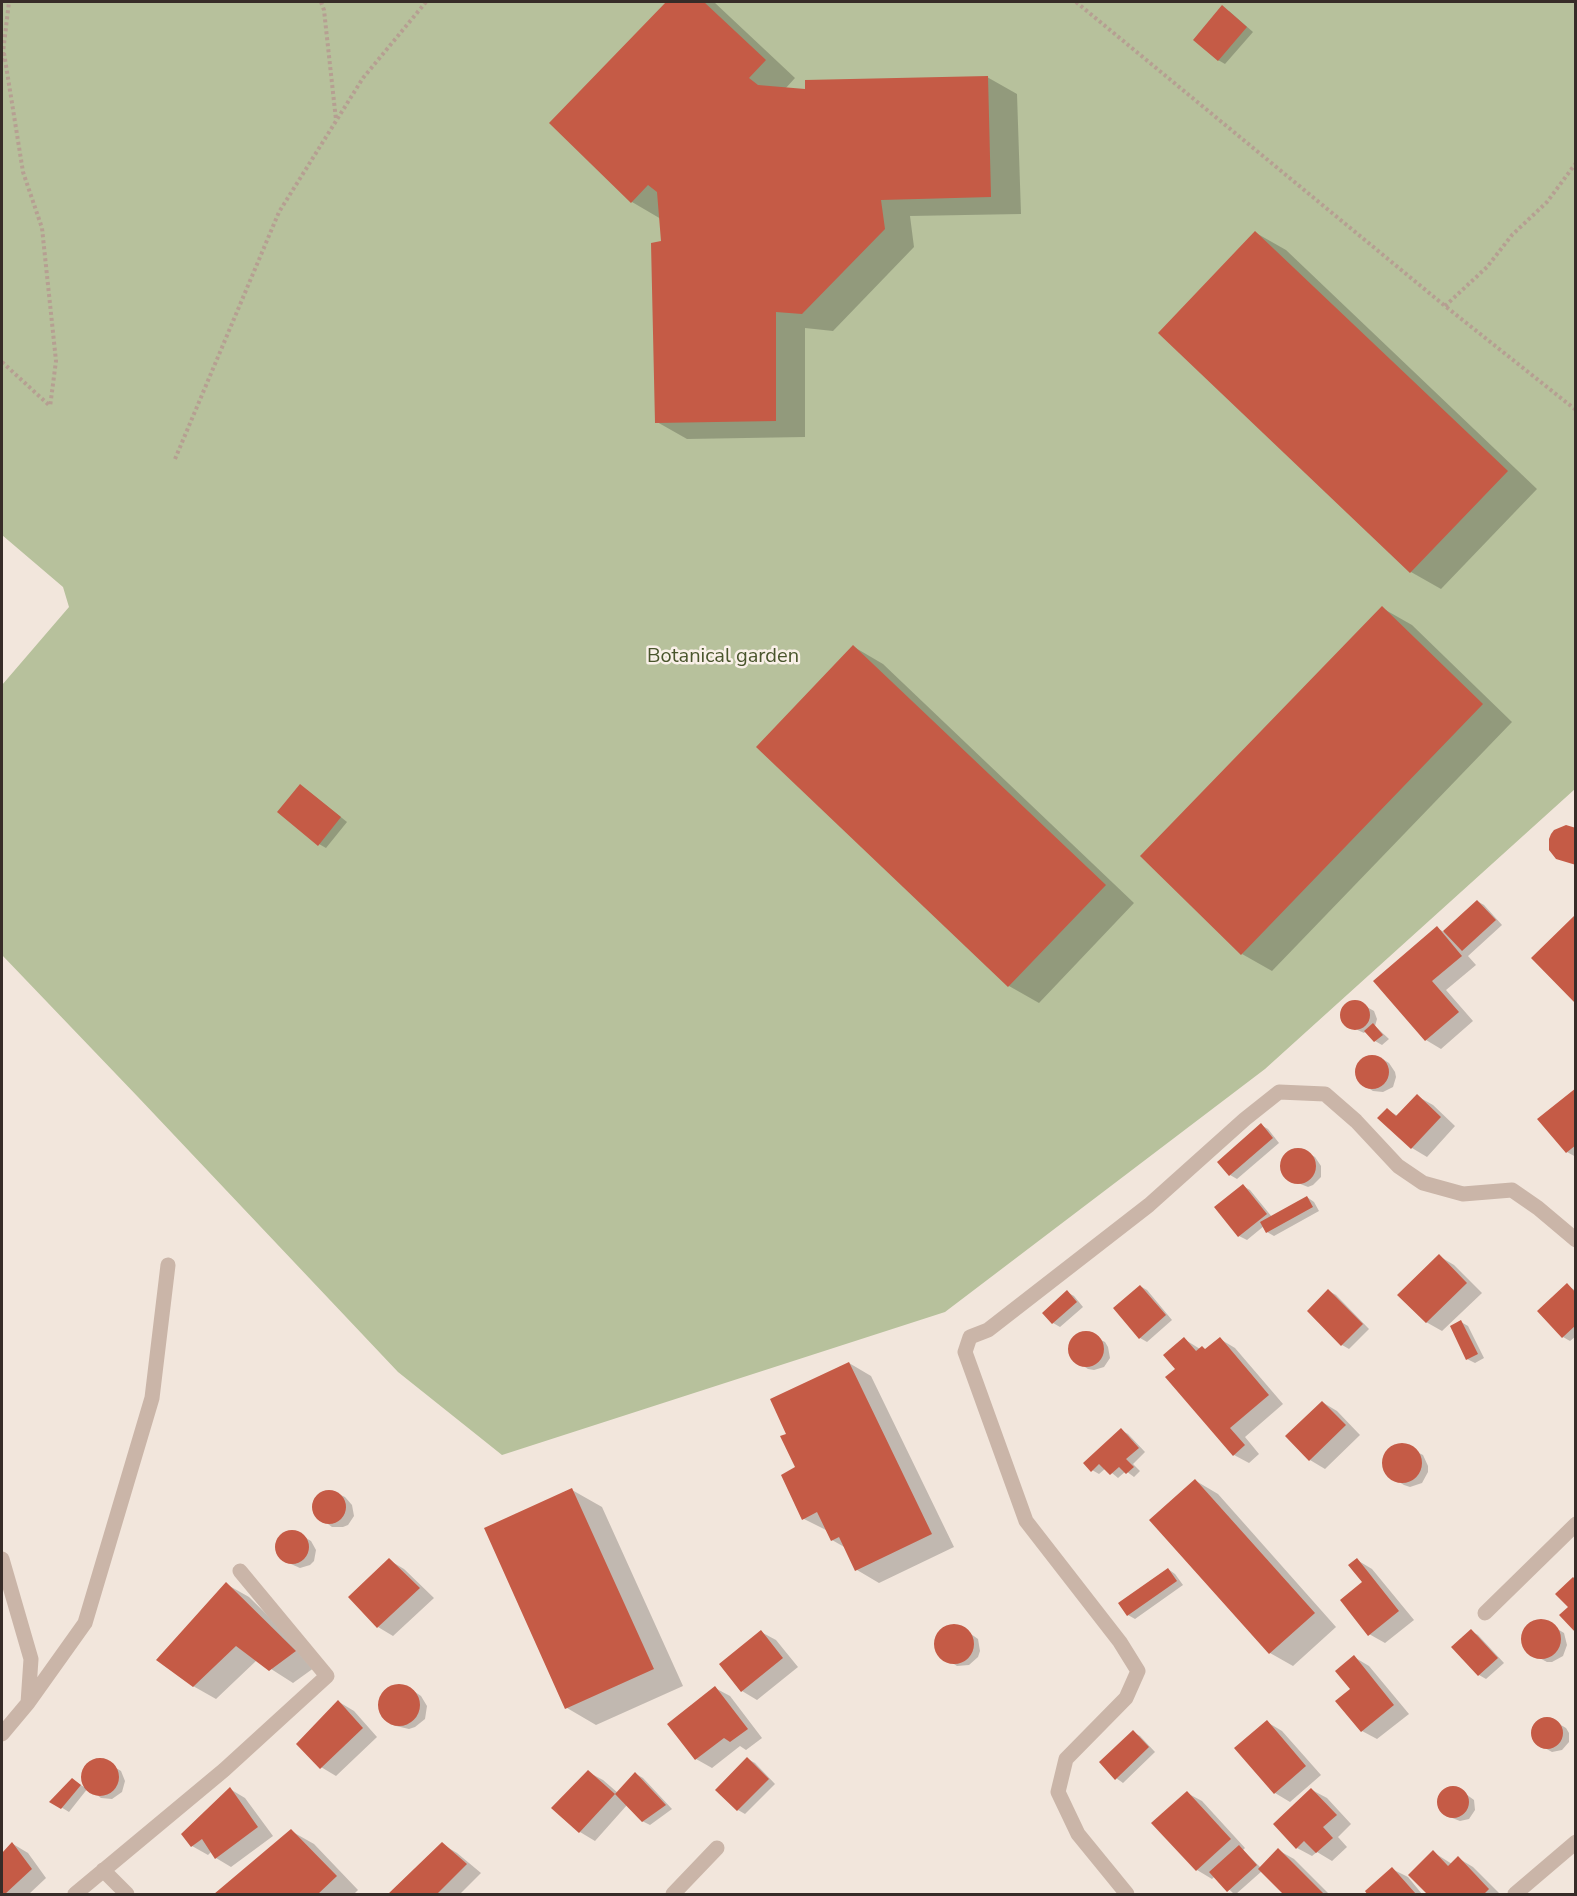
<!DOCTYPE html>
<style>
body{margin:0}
#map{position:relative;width:1577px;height:1896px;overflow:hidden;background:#f2e6dc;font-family:"Nunito Sans",sans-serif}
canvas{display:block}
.frame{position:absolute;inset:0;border:3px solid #372c28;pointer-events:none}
</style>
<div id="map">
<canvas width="1577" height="1896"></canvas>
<div class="frame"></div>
</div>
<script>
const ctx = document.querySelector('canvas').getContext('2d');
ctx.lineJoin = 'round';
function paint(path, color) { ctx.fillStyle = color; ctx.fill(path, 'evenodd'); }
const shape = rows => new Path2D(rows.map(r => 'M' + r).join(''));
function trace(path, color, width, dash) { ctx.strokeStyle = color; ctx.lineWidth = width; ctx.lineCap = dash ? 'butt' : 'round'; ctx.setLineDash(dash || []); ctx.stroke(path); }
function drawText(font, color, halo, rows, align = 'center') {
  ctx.font = font + ' "Nunito Sans",sans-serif'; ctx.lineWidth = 5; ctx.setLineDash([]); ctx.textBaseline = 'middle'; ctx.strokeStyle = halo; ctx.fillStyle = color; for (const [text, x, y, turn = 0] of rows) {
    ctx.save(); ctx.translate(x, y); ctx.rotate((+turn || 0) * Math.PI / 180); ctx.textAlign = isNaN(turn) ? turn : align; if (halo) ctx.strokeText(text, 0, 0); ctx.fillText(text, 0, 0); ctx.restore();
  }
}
paint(shape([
 [2,2,1575,2,1575,789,1265,1069,945,1312,502,1455,398,1372,138,1097,2,955,2,685,69,607,63,587,2,535]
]), '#b7c19c');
paint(shape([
 [668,2,714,2,795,78,785,89,806,90,987,77,1017,94,1021,214,910,216,914,247,833,331,805,328,805,437,687,439,657,422,662,242,661,219,632,202,551,123],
 [1229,11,1253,32,1225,64,1218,60],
 [1256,233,1286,250,1537,489,1441,589,1411,572,1160,333],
 [1382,608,1412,625,1512,722,1272,971,1242,954],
 [854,647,883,664,1134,903,1039,1003,1009,986],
 [307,790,347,822,326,848,319,844],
 [1477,901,1484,905,1502,925,1468,956,1476,965,1446,990,1473,1021,1441,1049,1426,1040,1437,928,1444,932],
 [1358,1002,1374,1011,1377,1019,1375,1026,1389,1039,1382,1045,1375,1041,1366,1031,1364,1033,1347,1025,1343,1018,1344,1009,1350,1003],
 [1370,1056,1381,1058,1389,1063,1395,1072,1396,1077,1393,1087,1383,1092,1373,1091,1365,1086,1357,1075,1358,1065],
 [1576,1090,1576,1157,1567,1152],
 [1417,1096,1433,1105,1455,1126,1427,1157,1412,1148,1380,1118,1387,1110,1398,1116],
 [1261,1125,1268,1129,1279,1143,1237,1179,1230,1175],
 [1302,1150,1315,1157,1321,1166,1321,1177,1313,1185,1308,1187,1288,1179,1283,1172,1282,1162,1290,1151],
 [1243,1186,1250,1190,1272,1217,1307,1197,1314,1202,1319,1211,1274,1236,1267,1232,1264,1226,1247,1240,1239,1236],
 [1439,1256,1454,1265,1482,1293,1442,1331,1426,1322],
 [1567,1285,1576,1291,1576,1336,1570,1341,1563,1337],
 [1140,1286,1147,1290,1172,1320,1147,1342,1140,1338],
 [1329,1291,1336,1295,1369,1329,1349,1349,1342,1345],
 [1067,1292,1074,1296,1083,1307,1060,1327,1053,1323,1044,1313],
 [1461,1322,1468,1326,1484,1358,1475,1363,1467,1359],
 [1087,1333,1105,1342,1108,1347,1110,1358,1104,1367,1094,1370,1088,1369,1073,1359,1070,1349,1076,1336],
 [1184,1339,1200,1349,1206,1350,1220,1339,1235,1348,1283,1404,1245,1437,1259,1454,1249,1463,1234,1455,1177,1369],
 [849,1363,871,1376,954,1547,879,1583,857,1570,846,1548,832,1540,828,1531,804,1519,797,1468,788,1434],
 [1322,1402,1337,1411,1360,1435,1325,1469,1310,1460],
 [1121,1430,1128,1434,1145,1452,1133,1464,1140,1471,1134,1477,1126,1471,1118,1478,1106,1468,1099,1474,1092,1470],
 [1403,1445,1423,1455,1428,1466,1428,1472,1422,1483,1410,1487,1404,1485,1386,1474,1383,1463,1384,1457,1391,1448],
 [1196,1481,1218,1494,1336,1627,1293,1666,1270,1653],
 [572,1490,602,1507,683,1686,596,1725,567,1708],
 [332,1491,345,1497,352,1505,354,1516,348,1525,343,1527,332,1527,316,1515,313,1506,318,1496,322,1493],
 [294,1531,311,1541,316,1550,314,1561,310,1565,300,1568,282,1560,278,1556,276,1546,284,1533],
 [389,1560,404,1569,434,1598,393,1636,378,1627],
 [1357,1560,1372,1569,1414,1620,1385,1643,1369,1634,1364,1582],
 [1168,1569,1175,1574,1183,1585,1135,1619,1128,1615],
 [226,1584,249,1597,318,1665,293,1683,257,1660,216,1699,193,1686],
 [1540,1621,1546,1622,1564,1633,1567,1645,1563,1656,1552,1662,1547,1662,1528,1652,1524,1647,1523,1635,1529,1625],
 [948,1626,961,1627,978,1639,980,1651,978,1657,969,1665,957,1666,939,1654,936,1644,936,1639,943,1629],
 [1471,1631,1478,1635,1504,1663,1486,1679,1479,1675],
 [761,1632,776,1640,798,1667,757,1700,742,1691],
 [1354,1657,1369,1666,1409,1714,1377,1739,1362,1731,1352,1689],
 [395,1686,407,1687,415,1692,421,1696,427,1706,425,1719,415,1727,409,1729,396,1726,388,1721,381,1711,380,1705,384,1693],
 [715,1688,730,1696,762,1738,746,1750,740,1746,712,1768,696,1759,669,1724],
 [339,1702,354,1711,377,1737,336,1776,321,1767],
 [1549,1718,1566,1728,1569,1733,1569,1742,1562,1750,1552,1752,1536,1743,1532,1731,1536,1723],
 [1267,1722,1282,1731,1321,1775,1290,1802,1275,1793],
 [1133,1732,1140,1736,1155,1752,1123,1783,1116,1778],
 [748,1759,755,1763,775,1784,745,1814,738,1810],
 [103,1760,121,1771,125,1781,122,1792,112,1799,101,1798,88,1788,69,1812,51,1801,73,1780,84,1787,82,1775,84,1770,93,1762],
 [588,1772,603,1780,618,1793,636,1774,643,1778,672,1809,650,1825,642,1821,627,1805,595,1841,580,1832],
 [230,1789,245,1798,273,1836,231,1867,216,1858,212,1851,208,1855,192,1846,183,1834],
 [1459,1789,1474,1800,1475,1810,1469,1819,1460,1821,1447,1816,1440,1809,1438,1800,1446,1790],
 [1312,1790,1327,1798,1351,1824,1338,1837,1347,1847,1332,1861,1317,1852,1312,1856,1297,1848],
 [1187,1793,1202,1801,1245,1848,1243,1850,1261,1868,1278,1850,1294,1859,1329,1894,1285,1894,1262,1871,1236,1894,1234,1894,1215,1876,1212,1879,1197,1870],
 [291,1831,314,1844,358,1890,354,1894,217,1894],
 [13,1844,28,1853,46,1878,29,1894,2,1894,2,1855],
 [442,1844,457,1853,481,1873,460,1894,390,1894],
 [1433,1852,1452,1864,1458,1858,1473,1867,1500,1894,1429,1894,1410,1875],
 [1392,1869,1408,1877,1422,1894,1369,1894,1367,1891]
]), '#0003');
paint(shape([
 [666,2,704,2,766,60,749,78,758,85,805,89,805,80,988,76,991,197,881,200,885,229,802,314,776,312,776,421,655,423,651,243,661,241,657,192,648,185,631,203,549,123],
 [1222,5,1247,27,1218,61,1193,40],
 [1255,231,1508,471,1410,573,1158,333],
 [1382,606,1483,704,1241,955,1140,856],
 [853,645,1106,885,1008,987,756,747],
 [300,784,341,817,318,846,277,812],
 [1566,825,1576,828,1576,865,1556,859,1549,850,1549,839,1551,834,1554,830],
 [1477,900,1496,920,1462,951,1443,931],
 [1574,916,1576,917,1576,1004,1531,958],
 [1437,926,1462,956,1432,981,1459,1012,1425,1041,1373,981],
 '1340 1015a15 15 0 1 1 30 0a15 15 0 1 1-30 0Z',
 [1373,1023,1383,1035,1374,1042,1364,1031],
 '1355 1072a17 17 0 1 1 34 0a17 17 0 1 1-34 0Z',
 [1576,1088,1576,1145,1566,1153,1537,1119],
 [1417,1094,1441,1117,1411,1149,1377,1118,1387,1108,1396,1116],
 [1261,1123,1273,1138,1229,1176,1217,1162],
 '1280 1166a18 18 0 1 1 36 0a18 18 0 1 1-36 0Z',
 [1243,1184,1267,1214,1238,1237,1214,1207],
 [1307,1196,1313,1207,1266,1233,1260,1222],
 [1439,1254,1467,1283,1426,1323,1397,1295],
 [1567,1283,1576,1293,1576,1325,1562,1338,1537,1311],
 [1140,1285,1166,1315,1139,1339,1113,1308],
 [1328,1289,1363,1324,1341,1346,1307,1311],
 [1067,1290,1077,1302,1052,1324,1042,1313],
 [1461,1320,1478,1354,1466,1360,1450,1326],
 '1068 1349a18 18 0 1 1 36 0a18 18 0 1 1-36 0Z',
 [1184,1337,1196,1351,1202,1346,1205,1349,1220,1337,1269,1395,1230,1428,1245,1445,1233,1456,1165,1377,1175,1369,1163,1355],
 [849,1362,932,1534,855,1571,839,1537,831,1541,817,1512,802,1520,781,1475,795,1467,780,1436,786,1434,770,1399],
 [1322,1401,1346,1425,1309,1461,1285,1436],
 [1121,1428,1139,1448,1126,1459,1134,1467,1126,1474,1119,1467,1110,1475,1099,1464,1091,1472,1083,1463],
 '1382 1463a20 20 0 1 1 40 0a20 20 0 1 1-40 0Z',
 [1195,1479,1315,1613,1269,1654,1149,1520],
 [572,1488,654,1669,565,1709,484,1528],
 '312 1507a17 17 0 1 1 34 0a17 17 0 1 1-34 0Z',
 '275 1547a17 17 0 1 1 34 0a17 17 0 1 1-34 0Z',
 [389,1558,420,1588,377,1628,348,1597],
 [1357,1558,1399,1611,1368,1636,1340,1600,1362,1582,1348,1565],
 [1168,1568,1177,1581,1127,1616,1118,1603],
 [1573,1577,1576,1580,1576,1633,1559,1615,1568,1607,1555,1594],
 [226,1582,296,1651,269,1671,236,1646,193,1687,156,1660],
 '1521 1639a20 20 0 1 1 40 0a20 20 0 1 1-40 0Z',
 '934 1644a20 20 0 1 1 40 0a20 20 0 1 1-40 0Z',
 [1471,1629,1498,1658,1478,1676,1451,1647],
 [761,1630,783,1658,741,1692,719,1664],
 [1354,1655,1394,1705,1361,1732,1335,1701,1350,1689,1335,1671],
 '378 1705a21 21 0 1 1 42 0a21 21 0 1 1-42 0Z',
 [715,1686,748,1729,730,1742,724,1738,695,1760,667,1724],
 [338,1700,363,1728,320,1769,296,1744],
 '1531 1733a16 16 0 1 1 32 0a16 16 0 1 1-32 0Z',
 [1267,1720,1306,1766,1274,1794,1234,1748],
 [1133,1730,1149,1747,1115,1780,1099,1762],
 [747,1757,769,1779,737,1811,715,1790],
 '81 1777a19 19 0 1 1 38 0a19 19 0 1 1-38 0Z',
 [588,1770,615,1794,579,1833,551,1808],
 [635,1772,666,1805,642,1822,615,1794],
 [72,1778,81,1785,61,1809,49,1802],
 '1437 1802a16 16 0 1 1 32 0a16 16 0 1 1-32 0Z',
 [230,1787,258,1827,215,1859,202,1839,191,1847,181,1834],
 [1311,1788,1337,1815,1323,1827,1333,1838,1316,1853,1304,1841,1296,1849,1273,1824],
 [1187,1791,1231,1839,1196,1871,1151,1823],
 [291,1829,337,1876,318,1894,214,1894],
 [12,1842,32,1869,5,1894,2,1894,2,1853],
 [442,1842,467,1864,437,1894,388,1894],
 [1239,1845,1257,1865,1227,1892,1209,1872],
 [1278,1848,1323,1893,1321,1894,1283,1894,1258,1869],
 [1433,1850,1448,1866,1458,1856,1489,1889,1484,1894,1427,1894,1408,1875],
 [1392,1867,1416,1894,1367,1894,1365,1891]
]), '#c55b46');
trace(shape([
 [321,2,324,10,336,120],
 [1076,2,1445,306,1576,410],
 [4,53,23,172,42,228,56,361,50,407],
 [2,61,9,2],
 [1445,306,1487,267,1512,235,1547,202,1576,163],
 [2,362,50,406],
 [175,459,279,212,363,78,426,2]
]), '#b69f92', 4, [3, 3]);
trace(shape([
 [2,1559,31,1659,28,1703,2,1734],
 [28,1703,85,1623,152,1398,168,1265]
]), '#cab5a8', 15);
trace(shape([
 [1485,1613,1576,1524],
 [103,1870,127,1894],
 [75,1894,224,1770,327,1676,240,1571],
 [673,1894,717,1848],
 [1127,1894,1078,1834,1058,1792,1066,1759,1126,1698,1138,1671,1120,1642,1026,1521,965,1352,970,1337,988,1330,1149,1205,1245,1119,1279,1092,1325,1094,1356,1121,1398,1166,1423,1183,1463,1194,1512,1190,1538,1208,1576,1240],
 [1515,1894,1576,1842]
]), '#cab5a8', 15);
drawText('20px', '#49552c', '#f9f0e8', [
 ["Botanical garden",723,657]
]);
</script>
